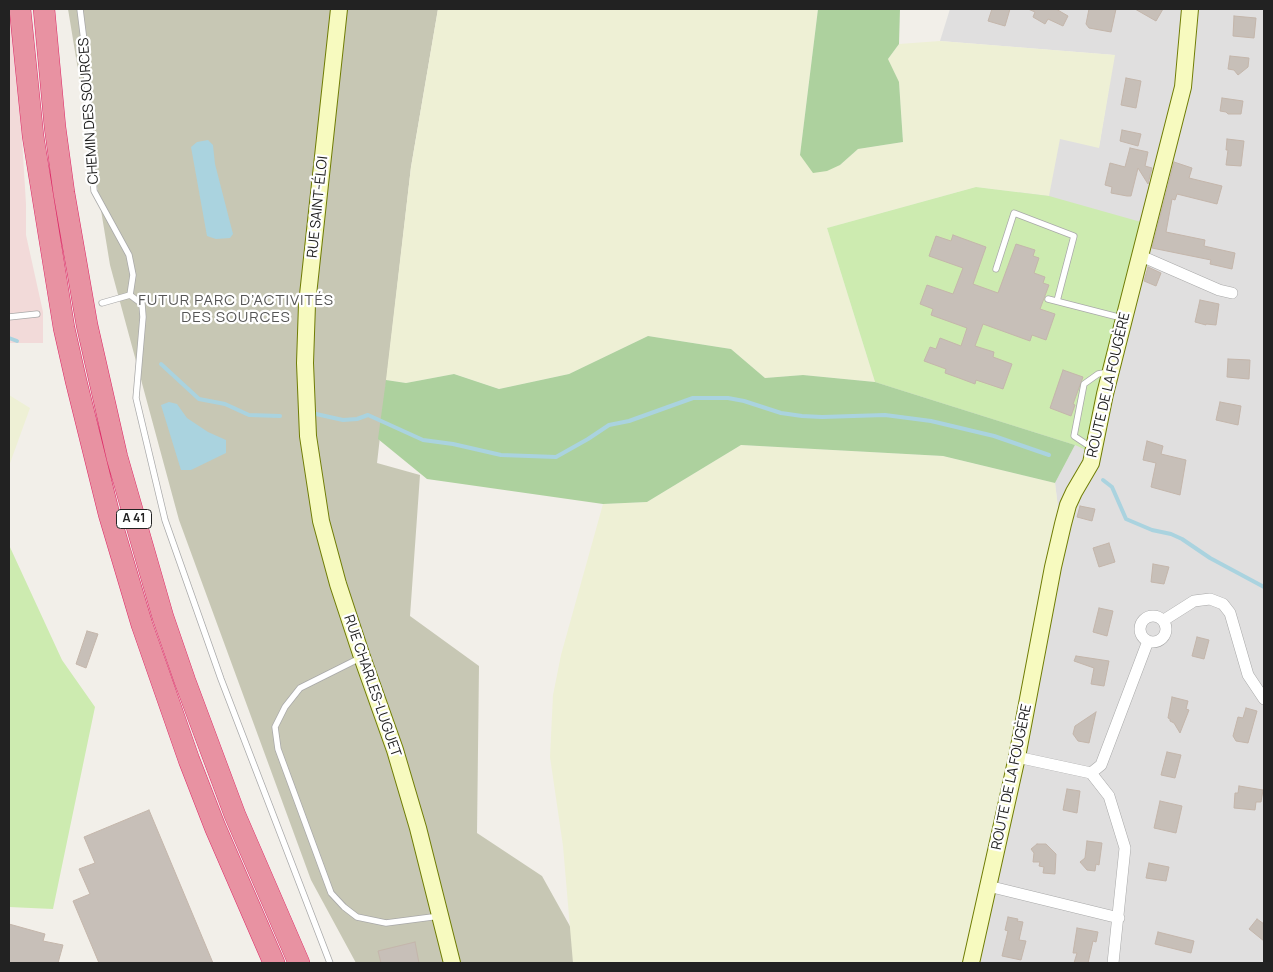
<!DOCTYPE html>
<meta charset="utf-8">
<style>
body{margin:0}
#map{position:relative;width:1273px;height:972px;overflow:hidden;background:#f2efe9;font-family:Manrope,sans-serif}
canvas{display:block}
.frame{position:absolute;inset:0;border:10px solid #222;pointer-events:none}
</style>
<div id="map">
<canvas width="1273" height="972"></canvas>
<div class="frame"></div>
</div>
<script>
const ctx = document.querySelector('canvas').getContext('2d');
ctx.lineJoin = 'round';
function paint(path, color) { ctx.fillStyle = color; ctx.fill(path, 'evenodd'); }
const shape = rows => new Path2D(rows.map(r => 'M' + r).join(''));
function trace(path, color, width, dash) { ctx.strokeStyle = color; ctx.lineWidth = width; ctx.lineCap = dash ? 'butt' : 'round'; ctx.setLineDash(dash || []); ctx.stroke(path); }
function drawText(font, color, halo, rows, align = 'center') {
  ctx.font = font + ' Manrope,sans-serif'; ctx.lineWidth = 4.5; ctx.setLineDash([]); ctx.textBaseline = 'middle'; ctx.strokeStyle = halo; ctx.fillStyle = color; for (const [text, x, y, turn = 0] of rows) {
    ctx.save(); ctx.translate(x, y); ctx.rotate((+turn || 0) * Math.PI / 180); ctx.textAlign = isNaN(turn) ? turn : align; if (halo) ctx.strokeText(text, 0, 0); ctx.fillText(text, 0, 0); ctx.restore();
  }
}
paint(shape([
 [950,9,1264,9,1264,963,966,963,1059,515,1055,483,1075,445,875,382,1060,138,1099,147,1114,55,940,41]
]), '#e0dfdf');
paint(shape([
 [9,9,14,9,26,204,26,235,43,312,43,343,9,343]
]), '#f2dad9');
paint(shape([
 [68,9,438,9,411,167,377,463,420,475,410,616,479,666,477,833,542,876,576,937,575,963,356,963,311,880,179,520,110,265]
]), '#c7c7b4');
paint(shape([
 [438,9,818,9,800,155,840,165,858,149,903,142,899,83,888,59,899,44,940,41,1115,55,1099,148,1060,139,1049,196,976,187,827,228,875,382,803,375,765,378,731,349,648,336,569,374,499,389,454,374,406,383,386,380,411,167],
 [9,395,30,408,9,466],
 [741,445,943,456,1055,483,1059,515,966,963,573,963,563,846,550,757,553,695,561,655,603,504,647,502]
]), '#eef0d5');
paint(shape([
 [976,187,1049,196,1141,222,1086,450,1075,445,875,382,827,228],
 [9,545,62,660,95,707,53,909,9,907]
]), '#cdebb0');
paint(shape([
 [818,9,900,9,899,44,888,59,899,82,903,142,858,149,840,165,827,171,813,173,800,155],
 [648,336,731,349,765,378,803,375,875,382,1075,445,1055,483,943,456,741,445,647,502,603,504,427,479,378,439,386,380,406,383,454,374,499,389,569,374]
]), '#add19e');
paint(shape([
 [208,140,213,145,215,164,233,234,230,238,216,239,207,236,191,147,197,142],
 [169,402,177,404,187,418,208,432,226,440,226,453,191,470,181,470,161,405]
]), '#aad3df');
trace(shape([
 [9,338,17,341],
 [161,364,199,399,225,404,249,415,280,416],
 [316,414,343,420,357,419,368,415,423,440,453,444,501,455,556,457,588,439,609,425,629,421,693,398,728,398,744,401,781,413,802,416,822,417,885,415,931,421,994,436,1049,455],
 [1103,480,1112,487,1126,519,1152,530,1171,534,1182,539,1210,558,1264,587]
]), '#aad3df', 4);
const building = shape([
 [992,9,1010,9,1005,26,988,21,992,9],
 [1028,9,1056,9,1068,16,1063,26,1048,19,1045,24,1033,17,1035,12,1028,9],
 [1089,9,1116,9,1111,32,1089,28,1086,24,1089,9],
 [1135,9,1163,9,1156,21,1135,9],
 [1234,16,1256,18,1254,38,1233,36,1234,16],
 [1230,56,1249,58,1248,67,1238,75,1234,70,1228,69,1230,56],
 [1126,78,1141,81,1136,108,1121,105,1126,78],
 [1222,98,1243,101,1241,114,1228,114,1226,112,1220,111,1222,98],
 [1122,130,1141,134,1138,146,1120,141,1122,130],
 [1227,139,1244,141,1241,166,1226,165,1228,150,1226,150,1227,139],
 [1130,148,1148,152,1145,166,1152,168,1148,184,1138,168,1131,196,1127,196,1111,193,1112,187,1105,185,1110,163,1125,167,1130,148],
 [1174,162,1192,168,1189,178,1222,186,1217,204,1177,194,1175,200,1172,199,1166,232,1205,240,1204,246,1235,253,1232,269,1210,264,1211,260,1152,248,1174,162],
 [953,235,986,247,973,284,998,293,1016,244,1035,250,1033,256,1039,258,1034,273,1045,277,1043,283,1049,285,1040,309,1055,314,1046,340,1032,335,1030,341,983,324,975,346,994,352,993,357,1012,364,1003,389,976,380,975,384,959,378,945,373,946,369,924,361,930,347,936,349,940,338,961,346,967,328,931,315,933,309,920,304,927,285,953,294,963,268,929,256,936,236,951,241,953,235],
 [1148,267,1161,273,1156,286,1144,281,1148,267],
 [1200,300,1219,304,1216,325,1206,324,1206,325,1195,322,1200,300],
 [1228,359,1250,360,1249,379,1227,377,1228,359],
 [1063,370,1083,377,1073,404,1075,405,1071,416,1050,408,1063,370],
 [1220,402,1241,406,1238,425,1216,420,1220,402],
 [1147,441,1163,446,1161,454,1186,460,1180,495,1151,487,1156,463,1143,460,1147,441],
 [1080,506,1095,509,1092,521,1077,517,1080,506],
 [1109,543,1115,562,1099,567,1093,548,1109,543],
 [1153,564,1169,567,1164,584,1151,582,1153,564],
 [1099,608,1113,611,1107,636,1093,632,1099,608],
 [87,631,98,634,86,668,76,664,87,631],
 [1197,637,1209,640,1204,659,1192,656,1197,637],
 [1076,656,1109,661,1104,686,1091,684,1094,668,1074,661,1076,656],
 [1172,697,1188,701,1186,709,1189,710,1180,733,1174,723,1170,721,1170,719,1168,718,1172,697],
 [1246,708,1257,711,1248,743,1236,741,1233,736,1238,717,1243,718,1246,708],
 [1096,712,1089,743,1078,741,1073,734,1075,726,1096,712],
 [1167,752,1181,755,1175,778,1161,775,1167,752],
 [1239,786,1263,790,1261,802,1256,802,1255,810,1234,808,1235,793,1238,793,1239,786],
 [1067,789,1080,791,1077,813,1063,810,1067,789],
 [1160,801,1182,806,1176,833,1154,828,1160,801],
 [149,810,213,963,99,963,73,901,90,894,79,869,95,863,84,837,149,810],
 [1087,841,1102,843,1099,865,1096,864,1095,871,1087,870,1080,862,1085,858,1087,841],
 [1037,844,1046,844,1056,854,1055,874,1043,873,1044,867,1039,866,1040,862,1033,862,1034,853,1031,849,1037,844],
 [1149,863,1169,867,1166,881,1146,878,1149,863],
 [1008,917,1018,919,1017,921,1023,922,1019,940,1026,941,1021,960,1002,956,1008,931,1005,930,1008,917],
 [1257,919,1264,924,1264,941,1249,929,1257,919],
 [9,924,45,934,43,941,63,945,58,963,9,963,9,924],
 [1077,928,1098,932,1096,942,1093,941,1088,963,1074,963,1077,953,1073,953,1077,928],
 [1158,932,1194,941,1191,953,1155,944,1158,932],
 [415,942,419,963,381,963,378,951,415,942]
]);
paint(building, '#c7bfb8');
trace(building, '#c4b6ab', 1);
const lane = shape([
 [80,9,85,49,94,191,129,255,133,275,130,295,102,303],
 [996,269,1014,213,1074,236,1057,301],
 [130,295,142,304,143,317,136,398,165,520,221,679,330,963],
 [1048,299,1122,318],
 [9,317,37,314],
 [1092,448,1074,436,1084,384,1098,374,1109,372],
 [360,658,300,688,285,707,275,727,278,749,331,893,344,907,357,917,386,923,440,916]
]);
const street = shape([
 [1141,256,1219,290,1232,293],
 '1140 629a13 13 0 1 1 26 0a13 13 0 1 1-26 0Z',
 [1164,620,1194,601,1210,599,1223,604,1230,613,1248,675,1264,699],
 [1017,757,1091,773],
 [1091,773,1109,796,1125,848,1113,963],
 [1091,773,1101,765,1148,641],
 [988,886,1119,918]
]);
const secondary = shape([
 [339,9,307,304,305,363,308,436,321,521,338,584,362,657,395,750,418,828,452,963],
 [971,963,1017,757,1053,567,1063,524,1068,505,1074,492,1091,463,1105,394,1124,319,1183,87,1190,9]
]);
const highway = shape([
 [20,9,33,136,64,328,76,381,109,514,142,625,189,760,215,827,274,963],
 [44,9,55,127,64,193,87,325,117,457,163,617,185,681,235,815,299,963]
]);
trace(lane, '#a9a9a9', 7);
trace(street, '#a9a9a9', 12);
trace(secondary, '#707d05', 18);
trace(highway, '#dc2a67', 22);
trace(lane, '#fff', 5.5);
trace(street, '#fff', 11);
trace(secondary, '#f7fabf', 16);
trace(highway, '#e892a2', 21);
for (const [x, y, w] of [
 [134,519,35]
]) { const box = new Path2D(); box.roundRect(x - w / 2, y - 9.5, w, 19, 4); ctx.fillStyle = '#fff'; ctx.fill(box); trace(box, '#222', 1); }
drawText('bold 12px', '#222', null, [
 ["A 41",134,519]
]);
drawText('14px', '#222', '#fff', [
 ["CHEMIN DES SOURCES",89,111,-94],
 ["RUE SAINT-ÉLOI",318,207,-84],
 ["ROUTE DE LA FOUGÈRE",1109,385,-77],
 ["RUE CHARLES-LUGUET",372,686,71],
 ["ROUTE DE LA FOUGÈRE",1012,777,-78]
]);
ctx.letterSpacing = '1px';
drawText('15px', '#555', '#fff', [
 ["FUTUR PARC D’ACTIVITÉS",236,301],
 ["DES SOURCES",236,318]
]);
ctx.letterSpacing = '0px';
</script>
